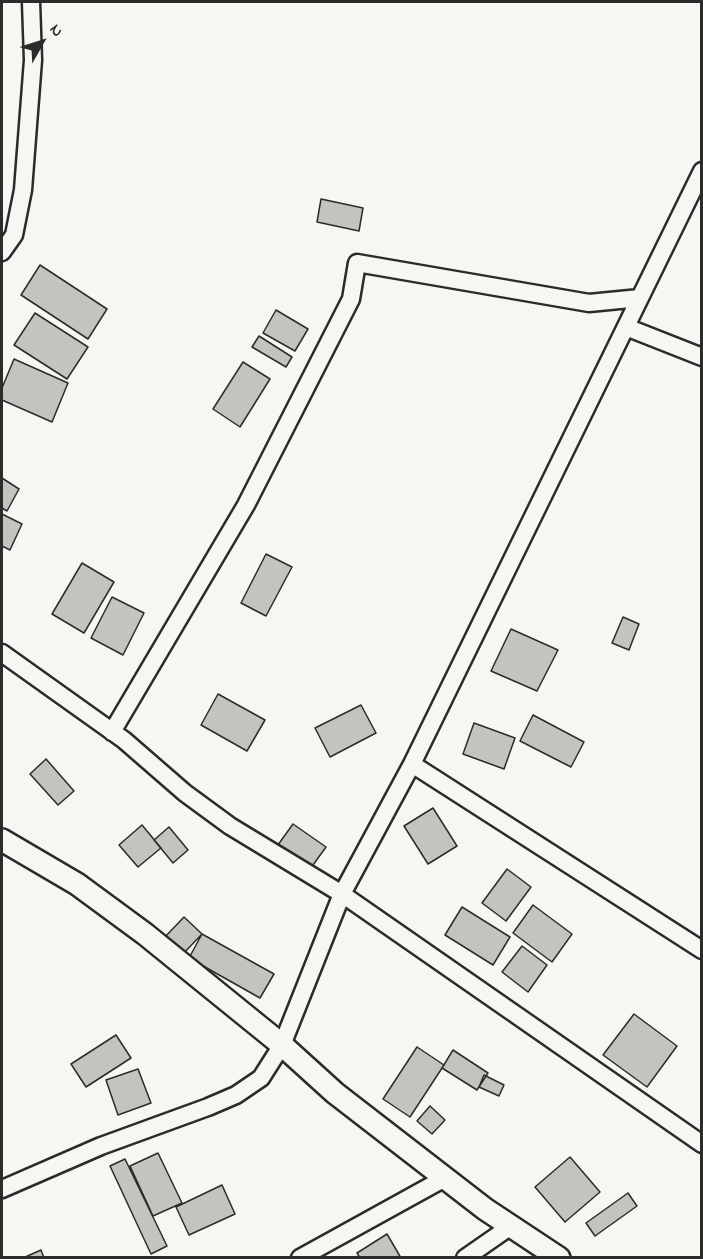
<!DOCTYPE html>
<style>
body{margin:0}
#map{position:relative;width:703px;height:1259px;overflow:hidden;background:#f6f6f2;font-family:"Indie Flower",sans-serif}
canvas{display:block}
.frame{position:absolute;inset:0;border:3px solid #2b2b2b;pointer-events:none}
.north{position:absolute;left:12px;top:12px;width:60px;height:60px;-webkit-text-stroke:4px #f6f6f2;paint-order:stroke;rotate:51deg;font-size:16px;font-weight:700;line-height:24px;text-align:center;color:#2b2b2b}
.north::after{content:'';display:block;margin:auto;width:21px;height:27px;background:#2b2b2b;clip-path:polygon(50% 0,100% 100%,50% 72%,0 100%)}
</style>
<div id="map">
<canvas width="703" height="1259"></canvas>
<div class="frame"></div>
<div class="north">N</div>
</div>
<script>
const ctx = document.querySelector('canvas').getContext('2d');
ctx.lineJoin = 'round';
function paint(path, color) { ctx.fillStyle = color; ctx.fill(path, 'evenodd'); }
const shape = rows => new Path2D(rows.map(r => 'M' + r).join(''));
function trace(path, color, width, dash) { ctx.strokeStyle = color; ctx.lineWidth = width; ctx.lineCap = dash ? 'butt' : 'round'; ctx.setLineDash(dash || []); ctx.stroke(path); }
const building = shape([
 [321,199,363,208,359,231,317,222,321,199],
 [40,265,107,309,88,339,21,295,40,265],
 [276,310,308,329,295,351,263,333,276,310],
 [35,313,88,347,67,379,14,345,35,313],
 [259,336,292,357,286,367,252,347,259,336],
 [14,359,68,383,52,422,2,400,2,388,14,359],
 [243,362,270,379,240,427,213,409,243,362],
 [2,478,19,489,7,511,2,508,2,478],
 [2,514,22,524,10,550,2,546,2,514],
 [266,554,292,567,266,616,241,603,266,554],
 [82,563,114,582,84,633,52,614,82,563],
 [112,597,144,613,123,655,91,638,112,597],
 [623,617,639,624,629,650,612,643,623,617],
 [511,629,558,650,537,691,491,671,511,629],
 [218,694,265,720,247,751,201,725,218,694],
 [361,705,376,733,330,757,315,728,361,705],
 [533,715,584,742,571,767,520,741,533,715],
 [474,723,515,738,504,769,463,754,474,723],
 [46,759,74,791,58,805,30,774,46,759],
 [433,808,457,846,428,864,404,826,433,808],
 [293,824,326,847,308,872,275,849,293,824],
 [142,825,161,848,138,867,119,845,142,825],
 [169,827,188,850,173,863,154,840,169,827],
 [507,869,531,887,506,921,482,903,507,869],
 [533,905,572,934,552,962,513,933,533,905],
 [462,907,510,937,493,965,445,935,462,907],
 [184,917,202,934,182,955,164,938,184,917],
 [202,934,274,974,260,998,189,958,202,934],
 [522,946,547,965,528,992,502,972,522,946],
 [634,1014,677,1046,647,1087,603,1055,634,1014],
 [116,1035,131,1058,86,1087,71,1064,116,1035],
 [417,1047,444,1065,410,1117,383,1099,417,1047],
 [453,1050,488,1073,477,1090,442,1068,453,1050],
 [138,1069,151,1103,118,1115,106,1080,138,1069],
 [484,1075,504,1085,499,1096,479,1087,484,1075],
 [430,1106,445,1120,432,1134,417,1121,430,1106],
 [158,1153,182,1203,153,1216,130,1166,158,1153],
 [570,1157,600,1192,565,1222,535,1187,570,1157],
 [125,1159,167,1246,151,1254,110,1166,125,1159],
 [222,1185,235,1214,189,1235,176,1207,222,1185],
 [628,1193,637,1206,595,1236,586,1223,628,1193],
 [387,1234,401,1258,360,1258,357,1253,387,1234],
 [41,1250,44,1258,23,1258,41,1250]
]);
paint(building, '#c3c3c0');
trace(building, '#2b2b2b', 1.5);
const minor = shape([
 [2,252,14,235,23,190,33,60,31,2],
 [626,327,702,357],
 [2,653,124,740,185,793,230,826,342,894,702,1144],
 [112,732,246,505,351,299,357,263,589,303,640,298],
 [412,764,702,950],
 [2,1189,101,1146,208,1107,236,1095,261,1078,282,1045,342,894,412,764,702,171],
 [300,1258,445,1178],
 [465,1258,511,1226]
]);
const tertiary = shape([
 [2,840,77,884,145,934,282,1045,335,1093,485,1209,559,1258]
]);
trace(minor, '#2b2b2b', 21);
trace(tertiary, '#2b2b2b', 26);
trace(minor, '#f6f6f2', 16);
trace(tertiary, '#f6f6f2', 21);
</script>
